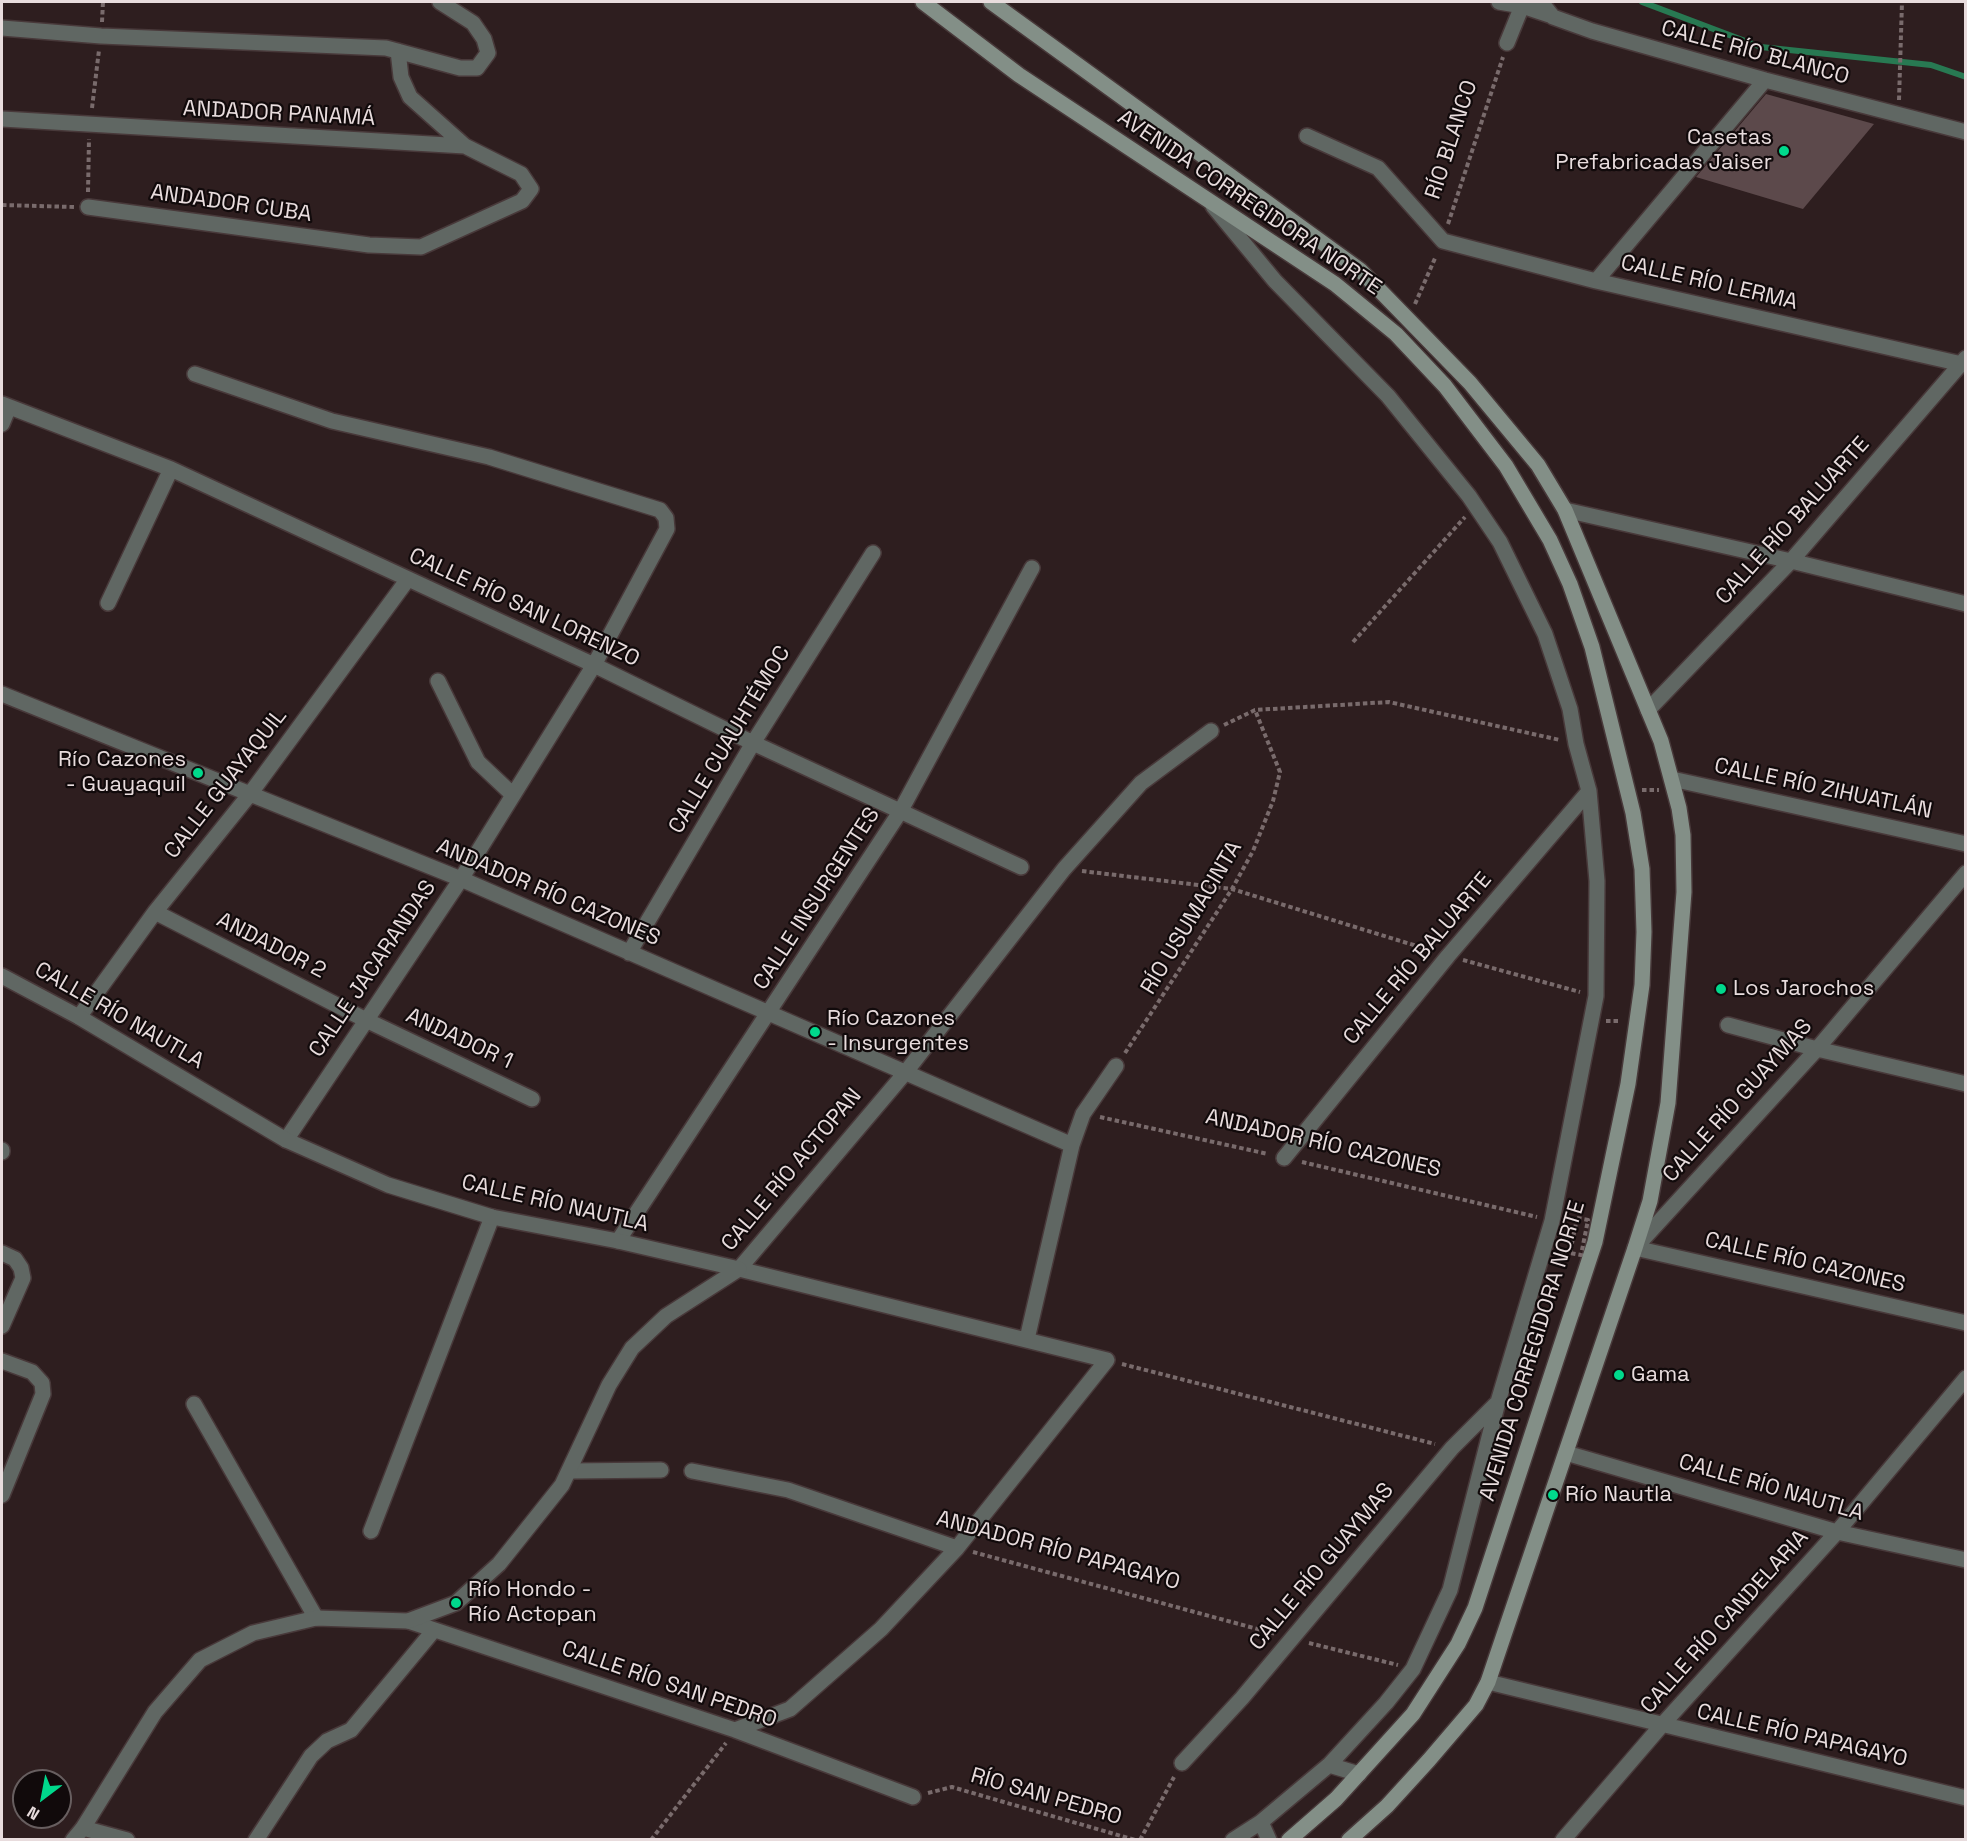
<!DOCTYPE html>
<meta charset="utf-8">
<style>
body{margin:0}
#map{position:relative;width:1967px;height:1841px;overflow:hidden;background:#2e1e1f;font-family:"Space Grotesk",sans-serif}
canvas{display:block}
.frame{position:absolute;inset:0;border:3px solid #e8dcdd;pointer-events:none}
.north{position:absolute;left:12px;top:1769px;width:60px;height:60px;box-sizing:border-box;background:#110a0b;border:2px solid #675e5f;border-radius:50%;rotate:212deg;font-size:16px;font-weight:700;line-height:24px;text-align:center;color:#e8dcdd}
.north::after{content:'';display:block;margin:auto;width:21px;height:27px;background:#00d98c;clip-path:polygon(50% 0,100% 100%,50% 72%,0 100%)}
</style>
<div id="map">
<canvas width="1967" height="1841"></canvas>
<div class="frame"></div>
<div class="north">N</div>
</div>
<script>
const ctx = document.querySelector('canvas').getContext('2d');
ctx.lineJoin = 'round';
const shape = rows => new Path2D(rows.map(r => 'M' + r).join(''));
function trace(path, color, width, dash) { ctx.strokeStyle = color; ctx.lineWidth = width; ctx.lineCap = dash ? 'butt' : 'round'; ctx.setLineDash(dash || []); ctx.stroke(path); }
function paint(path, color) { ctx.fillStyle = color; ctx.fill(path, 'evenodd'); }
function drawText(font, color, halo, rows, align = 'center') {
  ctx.font = font + ' "Space Grotesk",sans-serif'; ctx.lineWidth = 4.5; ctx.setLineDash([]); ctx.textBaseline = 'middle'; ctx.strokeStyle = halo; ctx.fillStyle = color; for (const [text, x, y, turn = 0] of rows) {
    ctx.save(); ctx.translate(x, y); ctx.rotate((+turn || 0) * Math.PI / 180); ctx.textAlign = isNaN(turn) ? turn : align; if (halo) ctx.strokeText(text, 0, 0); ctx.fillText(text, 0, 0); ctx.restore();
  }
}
trace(shape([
 [1642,2,1761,47,1931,65,1966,77]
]), '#287952', 6);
paint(shape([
 [1766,94,1874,124,1803,209,1696,177]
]), '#5c494b');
const minor = shape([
 [1499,2,1522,6],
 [1541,2,1553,17,1592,31,1765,80,1966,132],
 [2,28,101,36,386,48,460,68,477,68,488,53,484,39,473,23,440,2],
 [1507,43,1522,6,1552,16],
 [2,119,465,146],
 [1307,136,1378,168,1443,241,1596,281,1966,365],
 [1213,206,1275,281,1388,396,1469,496,1500,542,1545,634,1570,709,1576,744,1589,791,1597,881,1596,996,1552,1221,1498,1402,1450,1590,1413,1669,1386,1703,1329,1765,1261,1822,1233,1840],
 [88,207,369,245,421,247,522,201,531,189,521,174,465,146,410,97,401,77,398,51],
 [1596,281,1765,80],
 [195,374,332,421,489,457,660,510,666,518,667,529,594,665,461,879,286,1140],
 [2,404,171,469,594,665,753,743,1021,867],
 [2,424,9,407],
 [1565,510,1791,561,1966,604],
 [108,603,171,469],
 [438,681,478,762,513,795],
 [2,694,461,879,1072,1145],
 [1648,710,1791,561,1966,358],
 [1672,779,1966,844],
 [1966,873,1817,1049,1635,1248,1966,1323],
 [155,912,366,1020,532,1099],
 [629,953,753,743,873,553],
 [79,1017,155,912,250,794,408,579],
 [1728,1025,1817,1049,1966,1084],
 [2,1152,2,1150],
 [1284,1158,1448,956,1589,791],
 [618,1241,900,812,1032,568],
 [2,1253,15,1259,21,1268,23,1278,2,1326],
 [1027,1339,1072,1145,1083,1114,1116,1066],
 [2,1361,32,1372,42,1383,43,1394,2,1495],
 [194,1404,316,1618],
 [1566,1453,1837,1532,1966,1560],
 [571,1471,661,1470],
 [692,1471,788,1490,957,1548],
 [371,1531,492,1217],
 [408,1621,735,1730,913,1797],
 [1488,1682,1966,1798],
 [735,1730,790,1709,881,1629,957,1548,1107,1360,739,1269,905,1073,1064,869,1141,783,1211,731],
 [1182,1763,1242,1698,1452,1448,1496,1404],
 [1329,1765,1359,1774],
 [1261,1822,1269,1840],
 [83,1828,127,1840],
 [256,1840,311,1756,327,1741,351,1730,434,1630],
 [1563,1840,1661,1726,1837,1532,1966,1378]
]);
const tertiary = shape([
 [2,976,79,1017,286,1140,388,1185,492,1217,618,1241,739,1269],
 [73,1840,83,1828,155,1712,200,1660,253,1633,316,1618,408,1621,456,1603,499,1564,562,1485,609,1385,632,1348,666,1316,739,1269]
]);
const secondary = shape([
 [923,2,1019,75,1335,284,1396,334,1445,386,1506,466,1550,540,1570,584,1592,647,1633,813,1642,869,1644,932,1642,985,1628,1084,1595,1242,1475,1608,1458,1644,1413,1714,1336,1799,1289,1840],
 [991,2,1360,270,1470,383,1538,465,1565,510,1661,741,1679,808,1683,835,1684,892,1668,1103,1650,1201,1635,1248,1488,1682,1476,1705,1429,1760,1387,1806,1349,1840]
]);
trace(minor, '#48393a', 18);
trace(tertiary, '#48393a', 18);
trace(secondary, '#48393a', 18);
trace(shape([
 [102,22,103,2],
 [1899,100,1902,2],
 [92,108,99,50],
 [88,192,89,139],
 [2,205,74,207],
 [1448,224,1503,57],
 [1415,304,1436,256],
 [1353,642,1465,517],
 [1224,725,1255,710,1389,702,1560,740],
 [1642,790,1659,790],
 [1082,871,1232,889,1433,951],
 [1463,960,1580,992],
 [1606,1021,1621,1021],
 [1125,1053,1232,889,1253,851,1273,801,1280,772,1255,710],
 [1100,1117,1268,1154],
 [1302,1162,1537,1217],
 [1577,1218,1588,1220,1581,1255,1570,1253,1577,1218],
 [1122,1364,1435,1444],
 [973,1552,1276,1634],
 [1309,1643,1398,1665],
 [928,1793,952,1787,1135,1840],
 [651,1840,726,1743],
 [1140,1840,1174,1777]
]), '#796b6c', 4, [4.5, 3]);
trace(minor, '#606763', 15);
trace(tertiary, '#606763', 15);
trace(secondary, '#838f87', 15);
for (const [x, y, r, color] of [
 [1784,151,6,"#00d98c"],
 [198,773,6,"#00d98c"],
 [1721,989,6,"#00d98c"],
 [815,1032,6,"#00d98c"],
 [1619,1375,6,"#00d98c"],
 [1553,1495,6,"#00d98c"],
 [456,1603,6,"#00d98c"]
]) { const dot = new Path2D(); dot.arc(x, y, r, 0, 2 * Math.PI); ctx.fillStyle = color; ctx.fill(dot); trace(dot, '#110a0b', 2); }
drawText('22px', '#e8dcdd', '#110a0b', [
 ["CALLE RÍO BLANCO",1755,53,15],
 ["ANDADOR PANAMÁ",279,114,3],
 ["RÍO BLANCO",1452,140,-72],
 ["AVENIDA CORREGIDORA NORTE",1249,203,34],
 ["ANDADOR CUBA",231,204,8],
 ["CALLE RÍO LERMA",1709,283,13],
 ["CALLE RÍO BALUARTE",1793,521,-48],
 ["CALLE RÍO SAN LORENZO",524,608,25],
 ["CALLE CUAUHTÉMOC",730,740,-59],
 ["CALLE GUAYAQUIL",226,784,-52],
 ["CALLE RÍO ZIHUATLÁN",1823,789,12],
 ["ANDADOR RÍO CAZONES",548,893,23],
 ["CALLE INSURGENTES",817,899,-57],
 ["RÍO USUMACINTA",1192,918,-59],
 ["ANDADOR 2",271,946,27],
 ["CALLE RÍO BALUARTE",1418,959,-50],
 ["CALLE JACARANDAS",373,969,-56],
 ["CALLE RÍO NAUTLA",119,1016,30],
 ["ANDADOR 1",459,1039,25],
 ["CALLE RÍO GUAYMAS",1738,1101,-48],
 ["ANDADOR RÍO CAZONES",1323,1144,13],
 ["CALLE RÍO ACTOPAN",792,1170,-50],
 ["CALLE RÍO NAUTLA",555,1204,13],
 ["CALLE RÍO CAZONES",1805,1263,13],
 ["AVENIDA CORREGIDORA NORTE",1533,1351,-73],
 ["CALLE RÍO NAUTLA",1771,1488,16],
 ["ANDADOR RÍO PAPAGAYO",1058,1551,15],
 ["CALLE RÍO GUAYMAS",1322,1567,-50],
 ["CALLE RÍO CANDELARIA",1725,1622,-48],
 ["CALLE RÍO SAN PEDRO",669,1685,19],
 ["CALLE RÍO PAPAGAYO",1802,1736,13],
 ["RÍO SAN PEDRO",1046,1797,16]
]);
drawText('22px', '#e8dcdd', '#110a0b', [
 ["Casetas",1772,138,"right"],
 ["Prefabricadas Jaiser",1772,163,"right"],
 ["Río Cazones",186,760,"right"],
 ["- Guayaquil",186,785,"right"],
 ["Los Jarochos",1733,989],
 ["Río Cazones",827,1019],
 ["- Insurgentes",827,1044],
 ["Gama",1631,1375],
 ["Río Nautla",1565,1495],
 ["Río Hondo -",468,1590],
 ["Río Actopan",468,1615]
], 'left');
</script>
